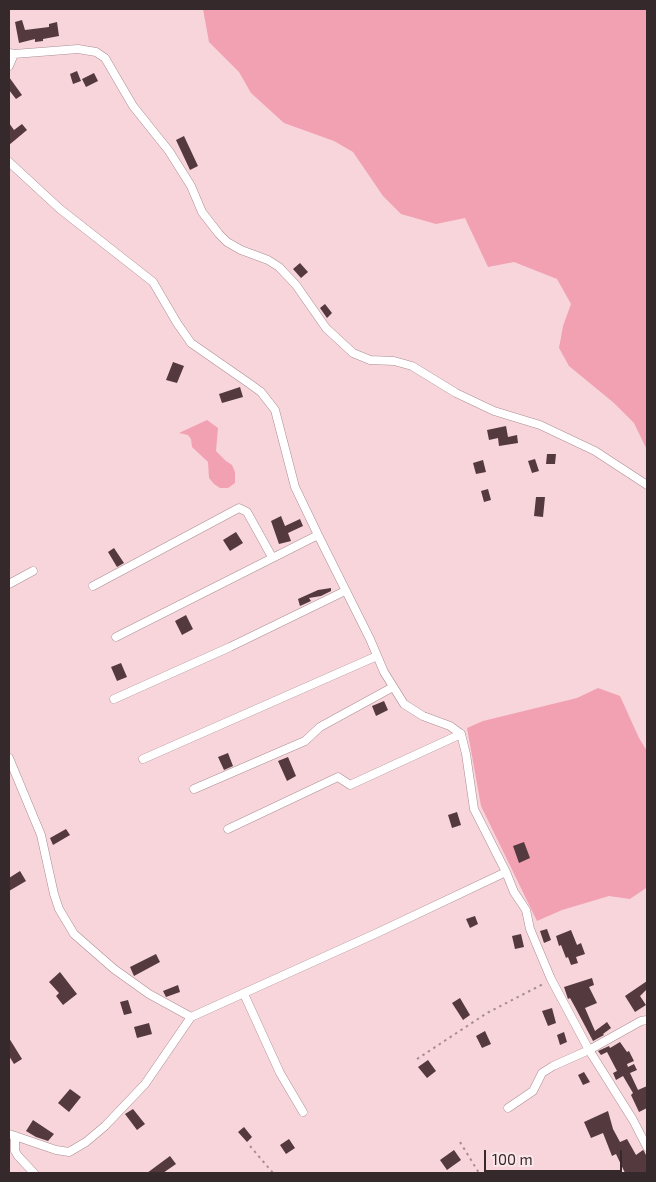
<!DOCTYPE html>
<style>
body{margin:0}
#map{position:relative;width:656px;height:1182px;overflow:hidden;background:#f7d5db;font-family:"Exo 2",sans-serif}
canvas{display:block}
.frame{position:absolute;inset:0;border:10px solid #36292c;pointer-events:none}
.scale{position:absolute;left:484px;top:1150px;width:138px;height:22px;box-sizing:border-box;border:2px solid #36292c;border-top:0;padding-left:6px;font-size:15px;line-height:18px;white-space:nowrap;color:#36292c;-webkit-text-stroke:4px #fbe6ea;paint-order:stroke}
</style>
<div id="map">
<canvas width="656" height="1182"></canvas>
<div class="frame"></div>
<div class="scale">100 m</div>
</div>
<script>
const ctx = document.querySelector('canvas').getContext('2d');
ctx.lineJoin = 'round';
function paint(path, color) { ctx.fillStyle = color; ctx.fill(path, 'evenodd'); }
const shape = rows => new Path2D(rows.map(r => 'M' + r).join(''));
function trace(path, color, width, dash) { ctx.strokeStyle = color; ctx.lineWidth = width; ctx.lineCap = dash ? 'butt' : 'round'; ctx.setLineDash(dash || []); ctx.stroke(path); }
paint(shape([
 [203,9,647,9,647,450,634,423,614,403,569,366,559,348,563,326,571,304,557,279,514,262,488,267,465,218,436,224,401,214,383,196,353,152,334,141,284,123,251,93,239,72,209,42],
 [207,420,218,428,216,451,226,461,232,465,235,472,235,483,228,488,220,488,214,484,209,478,208,462,192,447,191,439,188,435,179,433],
 [598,688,620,696,639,738,647,751,646,888,630,899,609,896,562,910,537,921,481,806,467,728,483,721,577,698]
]), '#f1a1b2');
paint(shape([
 [22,20,25,30,49,27,49,24,57,22,59,36,43,39,43,41,35,42,35,39,19,43,15,22],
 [77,71,81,81,73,84,70,74],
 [94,73,98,81,86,87,82,79],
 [9,77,22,95,16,99,9,90],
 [9,123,14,130,22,124,27,130,9,145],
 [184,136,198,166,190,170,176,140],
 [300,263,308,272,301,278,293,269],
 [325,304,332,313,327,318,320,308],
 [173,362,184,366,177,383,166,380],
 [240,387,243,397,222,403,219,394],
 [506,426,508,437,517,435,518,443,499,446,498,438,489,440,487,430],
 [547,454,556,454,555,464,546,464],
 [535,459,539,471,532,473,528,461],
 [483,460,486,472,476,474,473,463],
 [488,489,491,500,484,502,481,491],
 [536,497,545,497,543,517,534,516],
 [281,516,285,526,300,519,303,526,288,533,291,541,279,544,271,521],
 [236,532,243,543,230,551,223,540],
 [114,548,124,563,117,567,108,552],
 [331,588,331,591,321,596,309,598,311,601,300,606,298,599,318,590],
 [186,615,193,629,182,635,175,621],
 [121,663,127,677,117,681,111,667],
 [384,701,388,710,376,716,372,706],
 [228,753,233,766,224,770,218,757],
 [288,757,296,776,287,781,278,761],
 [457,812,461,825,452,828,448,815],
 [66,829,70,835,53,845,50,838],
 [524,842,530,858,519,863,513,846],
 [20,871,26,881,9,891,9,878],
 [475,916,478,924,470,928,466,919],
 [547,929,551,940,544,943,540,931],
 [571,930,577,945,581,943,585,954,576,957,578,963,571,965,568,957,566,958,561,945,559,946,556,936],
 [521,934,524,947,515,949,512,936],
 [156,954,160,962,134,976,130,967],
 [60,972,77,994,63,1005,56,996,59,993,49,982],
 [592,978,594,985,589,987,597,1003,585,1008,595,1031,607,1022,611,1028,603,1034,604,1035,593,1041,575,1007,570,998,568,999,564,987],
 [647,981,647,989,640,996,646,1005,635,1012,625,996],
 [178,985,180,992,166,997,163,991],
 [460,998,470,1015,463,1020,452,1003],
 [128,1000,132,1013,124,1015,120,1002],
 [552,1008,556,1023,548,1026,542,1011],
 [149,1023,152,1034,137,1038,134,1027],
 [485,1031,491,1044,482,1048,476,1036],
 [564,1032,567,1042,560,1045,557,1035],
 [9,1038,22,1059,14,1064,9,1056],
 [620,1042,627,1052,629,1051,634,1061,627,1064,628,1067,634,1064,637,1070,630,1073,638,1090,647,1086,647,1108,639,1112,631,1095,633,1093,623,1076,616,1080,613,1073,617,1071,607,1052,601,1055,598,1051,609,1046,610,1048],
 [428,1060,436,1071,427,1078,418,1067],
 [584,1072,590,1082,583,1085,578,1075],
 [70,1089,81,1097,69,1112,58,1103],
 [133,1109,145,1124,137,1130,125,1114],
 [608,1111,613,1129,620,1142,627,1139,636,1155,643,1150,644,1151,647,1157,647,1173,625,1173,616,1154,612,1156,603,1133,591,1138,584,1122],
 [33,1120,54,1134,48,1141,36,1137,26,1131],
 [244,1127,252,1137,247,1142,238,1132],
 [289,1139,295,1148,286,1154,280,1145],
 [454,1150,461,1160,447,1170,440,1160],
 [170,1156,176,1164,163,1173,147,1173]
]), '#54393f');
const street = shape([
 [9,53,14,54,78,49,96,52,105,58,133,106,169,151,191,186,202,212,219,234,227,242,241,250,268,260,279,267,296,285,326,328,353,353,370,360,394,361,412,366,456,393,494,411,540,425,595,451,647,485],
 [9,66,14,54],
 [9,162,60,209,153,282,177,323,191,343,250,384,261,392,275,410,295,487,318,535,370,639,384,672,404,704,423,716,450,726,461,734,466,754,474,809,506,872,514,892,526,910,530,929,551,979,589,1050,633,1120,647,1147],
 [9,584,33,571],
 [93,586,239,508,247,512,272,557],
 [116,637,318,535],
 [114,699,230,647,345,591],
 [9,758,41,835,54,894,59,909,74,934,114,969,149,994,191,1017,377,933,506,872],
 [143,759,377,656],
 [194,789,305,741,320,727,393,687],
 [228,829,338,777,350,785,461,734],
 [244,994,280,1073,303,1112],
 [508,1108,533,1091,542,1073,553,1066,589,1050,641,1021,647,1020],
 [9,1134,56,1150,69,1152,86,1142,105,1126,145,1084,191,1017],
 [15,1136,15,1151,18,1156,34,1173]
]);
trace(street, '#ac8d93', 9);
trace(shape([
 [417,1059,487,1013,545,983],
 [460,1142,479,1173],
 [250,1146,273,1173]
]), '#a78d92', 2, [2.5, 4]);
trace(street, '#fff', 8);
</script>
